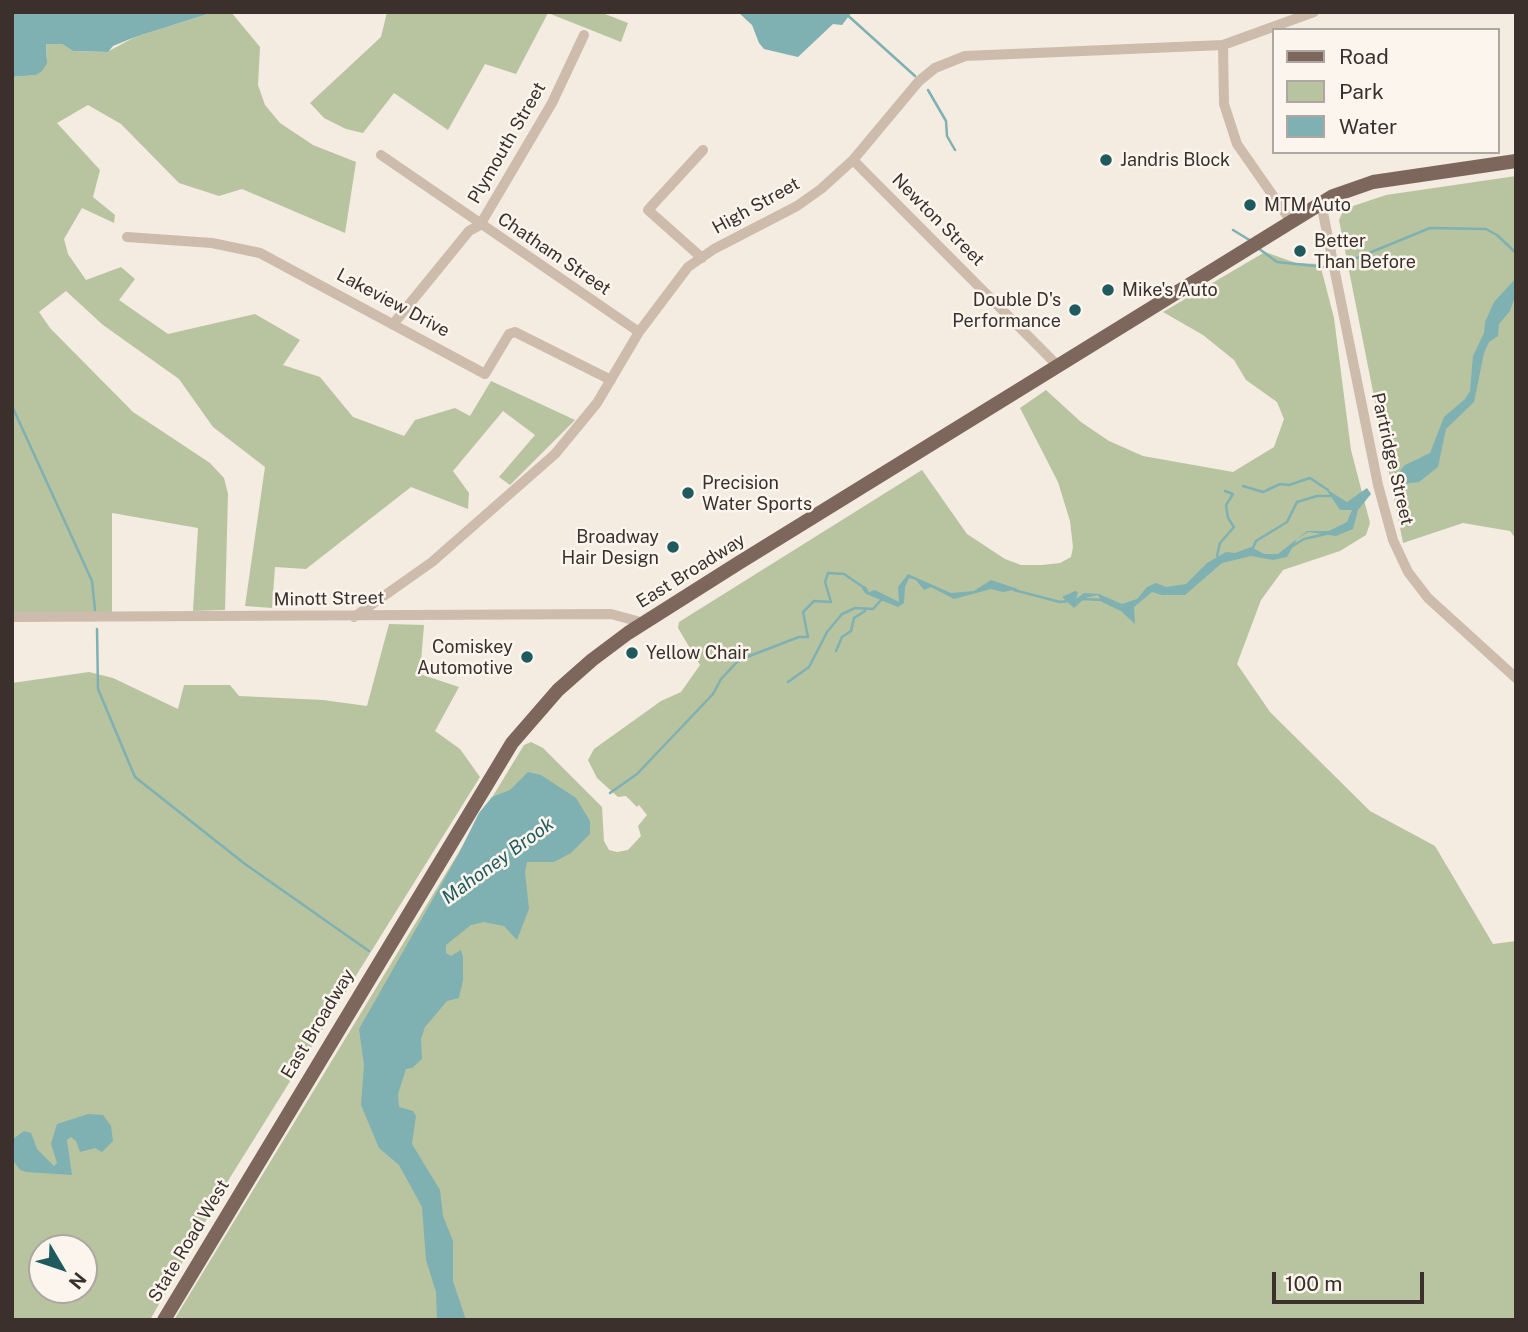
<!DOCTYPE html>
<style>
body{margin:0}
#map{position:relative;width:1528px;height:1332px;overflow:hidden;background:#f4ebe1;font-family:"Public Sans",sans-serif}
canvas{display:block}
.frame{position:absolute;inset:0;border:14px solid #3b302b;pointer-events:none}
.legend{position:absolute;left:1272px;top:28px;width:228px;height:126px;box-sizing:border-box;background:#fbf5ee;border:2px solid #aea6a0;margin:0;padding:9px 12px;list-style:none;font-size:21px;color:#3b302b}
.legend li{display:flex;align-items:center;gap:14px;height:35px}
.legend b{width:35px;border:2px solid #aea6a0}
.north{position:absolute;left:28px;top:1234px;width:70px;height:70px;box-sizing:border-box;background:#fbf5ee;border:2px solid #aea6a0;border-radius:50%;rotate:129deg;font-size:19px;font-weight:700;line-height:28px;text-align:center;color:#3b302b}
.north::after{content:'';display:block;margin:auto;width:24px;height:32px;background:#1f5a5e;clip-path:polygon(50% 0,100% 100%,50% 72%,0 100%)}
.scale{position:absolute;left:1272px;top:1272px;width:152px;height:32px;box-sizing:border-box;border:4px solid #3b302b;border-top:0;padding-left:9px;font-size:21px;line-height:24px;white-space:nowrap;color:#3b302b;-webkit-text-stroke:5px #fbf5ee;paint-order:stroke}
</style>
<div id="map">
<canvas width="1528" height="1332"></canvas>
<div class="frame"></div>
<ul class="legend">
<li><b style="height:9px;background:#7d675c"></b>Road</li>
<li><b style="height:19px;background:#b8c4a0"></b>Park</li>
<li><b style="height:19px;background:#7fb0b2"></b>Water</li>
</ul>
<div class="north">N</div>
<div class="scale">100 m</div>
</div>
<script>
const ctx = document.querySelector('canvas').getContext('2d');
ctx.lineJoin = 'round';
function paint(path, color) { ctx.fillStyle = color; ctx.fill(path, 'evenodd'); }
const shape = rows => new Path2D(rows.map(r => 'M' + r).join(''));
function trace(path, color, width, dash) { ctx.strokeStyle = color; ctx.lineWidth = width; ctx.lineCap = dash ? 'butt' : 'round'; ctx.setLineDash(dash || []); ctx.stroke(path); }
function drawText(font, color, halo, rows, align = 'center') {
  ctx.font = font + ' "Public Sans",sans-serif'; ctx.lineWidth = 5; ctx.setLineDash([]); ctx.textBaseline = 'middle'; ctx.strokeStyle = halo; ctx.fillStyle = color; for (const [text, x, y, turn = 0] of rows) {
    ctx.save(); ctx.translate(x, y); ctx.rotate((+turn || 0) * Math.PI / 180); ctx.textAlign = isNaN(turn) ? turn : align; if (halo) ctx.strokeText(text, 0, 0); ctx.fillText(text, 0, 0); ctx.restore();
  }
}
paint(shape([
 [214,12,231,12,260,47,258,85,265,105,280,123,313,145,356,162,345,233,242,189,219,196,179,183,121,124,88,105,57,123,100,170,93,197,115,215,114,223,82,208,64,239,68,254,86,280,121,267,135,279,119,300,168,334,255,314,300,340,283,365,320,377,353,417,404,436,415,420,455,408,470,416,491,381,575,420,510,485,499,477,535,435,503,411,453,471,469,493,468,509,411,487,306,569,275,567,272,608,245,606,265,467,213,427,179,379,103,325,66,291,39,312,50,328,133,412,210,463,224,478,228,494,225,610,193,611,198,528,112,513,112,612,12,613,12,77,35,75,47,58,46,44,62,44,73,51,107,52,135,37],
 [387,12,600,12,628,23,621,42,548,13,516,74,485,64,448,130,394,93,363,133,346,129,324,118,310,103,381,37],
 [1516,176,1516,539,1510,531,1463,523,1403,543,1339,220,1344,209,1386,195],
 [1265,252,1296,263,1320,264,1334,318,1351,450,1370,523,1366,535,1340,551,1283,570,1261,600,1237,664,1270,712,1370,811,1435,846,1493,944,1516,941,1516,1320,174,1320,524,745,531,742,543,748,602,807,604,841,609,850,617,852,628,850,641,836,638,826,647,815,639,805,637,807,626,796,618,797,597,778,588,760,594,749,661,701,681,692,700,665,678,628,679,622,922,470,967,534,1005,559,1021,565,1042,565,1060,563,1071,557,1073,547,1070,521,1058,482,1020,408,1046,390,1081,422,1109,441,1143,456,1233,472,1274,447,1284,419,1277,402,1246,380,1234,360,1203,335,1163,312],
 [389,624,424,625,420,674,459,687,435,731,460,749,480,777,231,1176,150,1320,12,1320,12,683,89,672,113,678,178,709,184,685,230,685,239,696,323,700,367,706],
 [42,1248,84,1248,84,1290,42,1290]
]), '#b8c4a0');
paint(shape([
 [12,12,214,12,135,37,113,46,108,52,73,51,62,44,46,44,47,63,42,71,36,75,12,77],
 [738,12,852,12,842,25,833,24,798,57,764,49,759,43,752,25],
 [1516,278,1516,294,1510,311,1499,324,1498,336,1489,342,1484,353,1474,402,1446,429,1438,467,1419,482,1395,485,1394,478,1405,465,1430,453,1444,417,1465,399,1470,391,1473,356,1484,333,1485,322,1494,302],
 [1367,488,1371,494,1358,510,1353,529,1336,536,1308,532,1297,539,1287,557,1273,560,1251,556,1222,563,1185,595,1162,595,1152,592,1134,607,1135,624,1121,611,1102,602,1098,595,1085,598,1074,608,1062,597,1075,591,1078,592,1076,599,1084,593,1099,594,1122,604,1137,599,1147,587,1156,583,1166,587,1186,584,1207,563,1226,552,1235,553,1251,547,1264,554,1278,554,1307,531,1329,531,1347,522,1352,510,1340,510,1326,489,1347,502],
 [908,574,951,593,974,591,991,580,1018,589,1003,592,991,589,954,599,931,587,924,590,916,580,909,578,905,587,904,603,898,607,866,594,862,589,865,586,869,592,875,590,899,602,898,587],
 [528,772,541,775,576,798,590,821,590,834,571,853,554,862,527,862,525,872,529,909,517,940,504,926,484,922,471,925,446,945,446,953,451,956,461,950,463,957,463,980,459,998,447,1001,425,1027,421,1039,422,1059,412,1068,406,1069,398,1094,399,1107,413,1111,416,1116,412,1144,440,1190,443,1216,453,1241,453,1281,466,1320,437,1320,436,1292,426,1260,422,1207,399,1165,379,1148,361,1105,364,1065,359,1029,458,855,479,813,492,797,510,790],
 [88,1114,103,1115,111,1126,113,1141,102,1152,95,1148,80,1152,76,1141,71,1137,67,1140,72,1175,26,1172,20,1170,12,1159,13,1139,24,1131,31,1133,37,1149,54,1166,57,1163,51,1144,57,1124]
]), '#7fb0b2');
trace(shape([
 [844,12,915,76],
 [928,90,946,121,947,136,955,150],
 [1233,230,1251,241],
 [1258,248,1277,262,1325,267],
 [1347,262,1430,228,1486,229,1497,235,1516,253],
 [12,406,92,581,95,610],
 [1243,486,1263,492,1280,484,1289,485,1310,478,1328,490],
 [1291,547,1304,539,1330,533],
 [1252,550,1256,541,1287,522,1297,502,1317,496,1331,496],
 [1217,556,1220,543,1234,527,1228,518,1226,505,1233,494,1225,491],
 [1014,590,1060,602,1068,601],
 [1082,599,1103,600],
 [97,629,98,689,135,777,245,864,369,951],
 [836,651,842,637,851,631,854,618,865,611],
 [788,682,809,667,827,632,842,614,855,608,873,609,882,599],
 [610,793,637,774,713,694,721,679,739,660,799,637,808,637,803,612,814,601,831,602,825,582,828,573,844,574,866,589]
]), '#7fb0b2', 2.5);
trace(shape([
 [1223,45,1224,104,1237,144,1290,220],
 [381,155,639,332],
 [853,160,1057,365],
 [1321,203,1378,485,1393,540,1408,572,1428,598,1516,678],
 [127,237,212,243,260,253,485,374,509,334,515,332,611,380],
 [702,258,648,210,703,150],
 [394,323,469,231,480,225,552,103,584,35],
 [12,617,611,614,644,623],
 [354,617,432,562,555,454,597,403,639,332,688,267,714,249,797,206,821,189,853,160,919,81,935,68,965,56,1223,45,1314,12]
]), '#cdbbac', 10);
trace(shape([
 [164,1320,512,743,558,690,592,660,628,633,737,564,1333,196,1373,182,1516,161]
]), '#7d675c', 14);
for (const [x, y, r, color] of [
 [1106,160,7,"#1f5a5e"],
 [1250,205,7,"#1f5a5e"],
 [1300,251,7,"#1f5a5e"],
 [1108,290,7,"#1f5a5e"],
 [1075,310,7,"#1f5a5e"],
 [688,493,7,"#1f5a5e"],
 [673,547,7,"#1f5a5e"],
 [632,653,7,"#1f5a5e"],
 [527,657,7,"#1f5a5e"]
]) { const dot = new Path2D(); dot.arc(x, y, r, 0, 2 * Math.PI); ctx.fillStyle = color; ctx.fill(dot); trace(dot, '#fbf5ee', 2.5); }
drawText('18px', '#3b302b', '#fbf5ee', [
 ["Plymouth Street",507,143,-60],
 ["High Street",756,206,-29],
 ["Newton Street",938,220,45],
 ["Chatham Street",554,254,34],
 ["Lakeview Drive",393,303,28],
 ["Partridge Street",1392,459,77],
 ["East Broadway",691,571,-32],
 ["Minott Street",329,599,-1],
 ["East Broadway",318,1024,-59],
 ["State Road West",189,1241,-59]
]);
drawText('18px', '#3b302b', '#fbf5ee', [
 ["Jandris Block",1120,160],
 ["MTM Auto",1264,205],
 ["Better",1314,241],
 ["Than Before",1314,262],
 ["Mike's Auto",1122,290],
 ["Double D's",1061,300,"right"],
 ["Performance",1061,321,"right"],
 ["Precision",702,483],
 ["Water Sports",702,504],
 ["Broadway",659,537,"right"],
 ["Hair Design",659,558,"right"],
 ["Comiskey",513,647,"right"],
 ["Automotive",513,668,"right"],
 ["Yellow Chair",646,653]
], 'left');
drawText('italic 19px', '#1f5a5e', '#fbf5ee', [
 ["Mahoney Brook",498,861,-36]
]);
</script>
